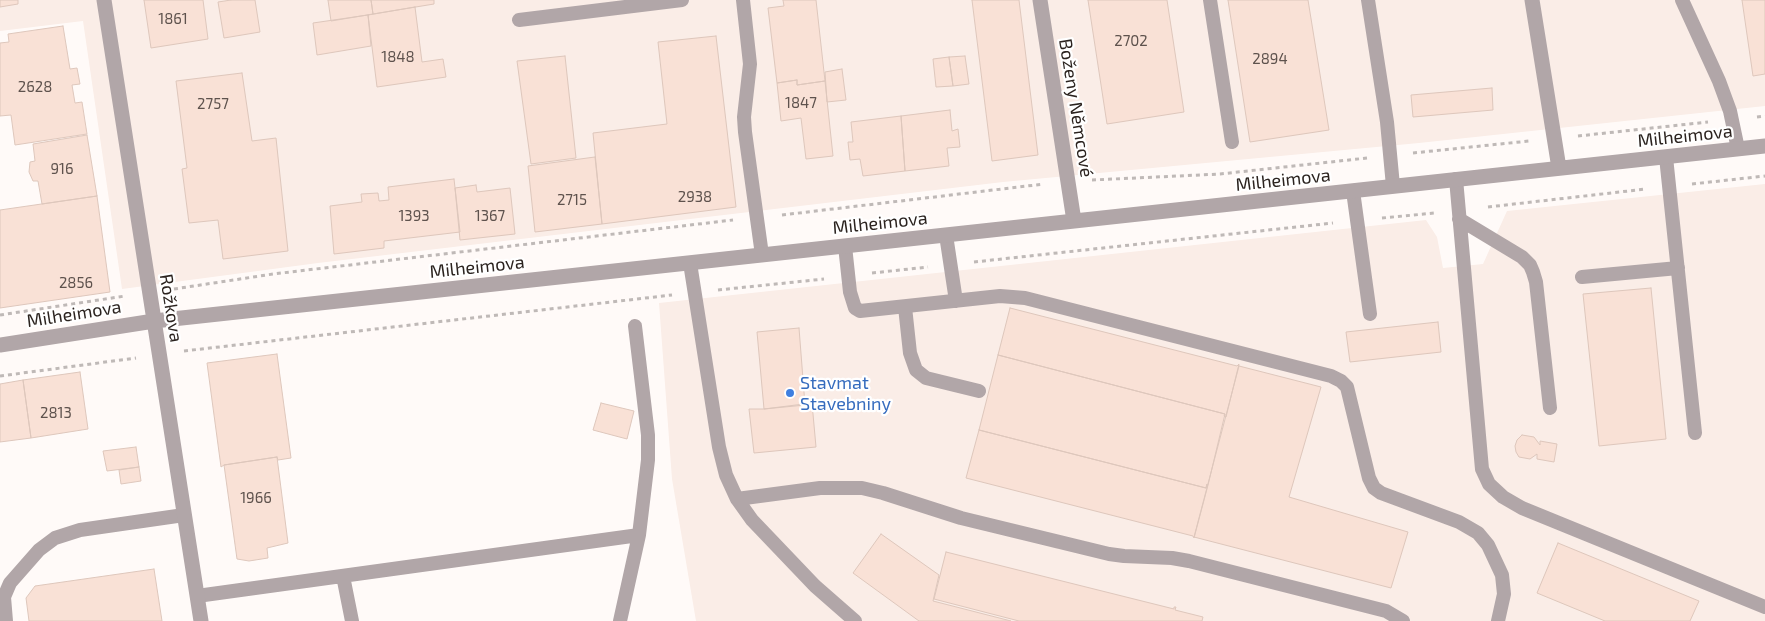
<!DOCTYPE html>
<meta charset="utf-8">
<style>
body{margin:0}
canvas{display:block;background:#fffaf8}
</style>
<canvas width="1765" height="621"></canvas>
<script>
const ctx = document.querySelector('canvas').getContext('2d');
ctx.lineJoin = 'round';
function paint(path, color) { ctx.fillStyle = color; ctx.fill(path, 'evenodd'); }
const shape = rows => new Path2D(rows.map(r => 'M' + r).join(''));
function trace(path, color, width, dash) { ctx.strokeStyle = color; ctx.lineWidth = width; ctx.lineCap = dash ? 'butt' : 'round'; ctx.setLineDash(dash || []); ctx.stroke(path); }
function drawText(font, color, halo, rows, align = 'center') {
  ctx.font = font + ' "Exo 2",sans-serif'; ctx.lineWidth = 4.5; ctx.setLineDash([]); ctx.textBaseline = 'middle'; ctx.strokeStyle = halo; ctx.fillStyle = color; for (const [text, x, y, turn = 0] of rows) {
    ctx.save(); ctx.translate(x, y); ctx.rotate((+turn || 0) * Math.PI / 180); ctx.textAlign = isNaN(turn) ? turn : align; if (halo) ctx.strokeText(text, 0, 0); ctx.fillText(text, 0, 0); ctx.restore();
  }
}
paint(shape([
 [0,0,1765,0,1765,106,1419,143,1003,182,318,263,122,289,83,21,0,31],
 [1765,184,1765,621,696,621,672,479,659,303,1426,220,1437,237,1443,268,1483,264,1507,211]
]), '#faede7');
const building = shape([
 [0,0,18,0,18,4,0,7,0,0],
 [144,0,203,0,208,39,151,48,144,0],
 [231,0,255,0,260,32,224,38,218,2,231,0],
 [328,0,371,0,373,14,331,21,328,0],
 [371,0,434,0,434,4,373,14,371,0],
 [783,0,816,0,825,81,797,85,797,80,777,83,768,8,784,6,783,0],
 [972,0,1019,0,1038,155,992,161,972,0],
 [1088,0,1167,0,1184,112,1107,124,1088,0],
 [1228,0,1308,0,1329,130,1250,142,1228,0],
 [1742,0,1765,0,1765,74,1753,76,1742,0],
 [415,7,422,62,443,59,446,77,377,87,368,15,415,7],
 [368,15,371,46,317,55,313,23,368,15],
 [63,26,70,69,77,68,80,84,72,85,75,103,82,102,87,134,15,145,11,115,0,116,0,43,9,42,8,34,63,26],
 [716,36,736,207,602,224,593,133,667,124,658,42,716,36],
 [565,56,576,158,531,164,517,61,565,56],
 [965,56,969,84,953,86,949,57,965,56],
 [949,57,953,86,936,87,933,59,949,57],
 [842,69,846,100,827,102,825,72,842,69],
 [242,73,252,141,276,138,288,251,223,259,218,220,189,223,182,169,187,168,176,81,242,73],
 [797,80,797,85,825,81,833,156,806,159,801,118,781,121,777,83,797,80],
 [1492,88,1493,110,1413,117,1411,95,1492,88],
 [950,110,952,131,958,129,960,147,947,148,949,166,905,171,901,116,950,110],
 [901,116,905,171,863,176,860,159,850,160,848,142,853,142,851,122,901,116],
 [87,135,97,196,42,204,38,181,33,181,29,172,30,162,35,161,33,144,87,135],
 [595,157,602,224,535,232,528,166,595,157],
 [454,179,460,232,384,241,384,248,334,254,330,206,362,202,361,194,378,193,379,201,389,200,388,187,454,179],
 [476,185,477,192,510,188,515,234,460,240,455,188,476,185],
 [97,196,110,292,0,308,0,210,97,196],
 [1651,288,1666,439,1599,446,1583,294,1651,288],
 [1010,308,1237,366,1239,364,1226,417,1224,416,1225,414,998,355,1010,308],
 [1438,322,1441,352,1350,362,1346,332,1438,322],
 [799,328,805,405,764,409,757,332,799,328],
 [277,354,291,458,278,460,277,457,224,465,221,467,207,363,277,354],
 [998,355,1225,414,1208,485,1207,484,1206,488,979,430,998,355],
 [1239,366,1321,387,1289,497,1408,532,1391,588,1194,537,1239,366],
 [80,372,88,429,31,438,23,380,80,372],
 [23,380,31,438,0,442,0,384,23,380],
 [601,403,634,411,627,439,593,430,601,403],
 [812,403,816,447,754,453,749,409,764,409,812,403],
 [979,430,1206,488,1207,484,1208,485,1194,538,1193,536,966,478,979,430],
 [1522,435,1534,437,1540,445,1540,441,1557,444,1554,462,1537,459,1537,454,1530,459,1519,457,1516,452,1515,446,1517,440,1522,435],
 [136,447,139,467,107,471,103,451,136,447],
 [277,457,288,543,267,548,268,558,249,561,237,559,224,465,277,457],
 [139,467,141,481,121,484,119,470,139,467],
 [881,534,939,575,933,601,1011,621,919,621,853,573,881,534],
 [1558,543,1699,601,1690,621,1605,621,1537,593,1558,543],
 [946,552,1174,609,1174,607,1176,607,1175,610,1203,617,1202,621,1019,621,934,599,946,552],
 [154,569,162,621,29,621,26,598,35,586,154,569]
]);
paint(building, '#f9e1d6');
trace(building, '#dec7bc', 1);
trace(shape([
 [1757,117,1765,116],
 [1578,136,1708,122],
 [1413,153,1529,141],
 [1092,180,1220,174,1367,158],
 [1692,184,1765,176],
 [1488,207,1646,189],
 [782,215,1044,184],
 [1382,218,1435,213],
 [974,262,1333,223],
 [872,273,928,267],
 [174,289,273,274,733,220],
 [718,290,824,279],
 [0,315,125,296],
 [184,351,672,295],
 [0,376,136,358]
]), '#bfb9b7', 3, [4, 4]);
trace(shape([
 [743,0,750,64,744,117,745,132,762,255],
 [1210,0,1232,142],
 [1368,0,1387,122,1393,186],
 [1682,0,1719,81,1730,111,1738,149],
 [519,20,682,0],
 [1666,157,1695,433],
 [1456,179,1482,469,1489,484,1503,497,1522,508,1765,607],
 [1353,191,1370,314],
 [1459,219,1522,257,1530,265,1533,272,1536,282,1550,408],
 [946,235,956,301],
 [845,246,850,292,855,308,860,311,1000,296,1025,298,1331,376,1341,381,1347,387,1369,478,1374,488,1381,493,1459,522,1478,533,1488,545,1502,575,1504,594,1498,621],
 [690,263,719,447,726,475,737,499,752,520,815,586,855,621],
 [1582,277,1678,268],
 [905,307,910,353,916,370,926,378,979,391],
 [635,326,648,435,648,460,639,535],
 [737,499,820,488,862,488,883,493,961,518,1109,554,1124,556,1172,558,1189,561,1386,611,1403,621],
 [343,576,352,621],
 [197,596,639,535,620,621],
 [6,621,4,597,10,583,39,550,55,538,80,530,184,515]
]), '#b1a6a8', 14);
trace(shape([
 [104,0,201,621],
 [1040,0,1074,221],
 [1532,0,1559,168],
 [0,345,154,321,1765,146]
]), '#b1a6a8', 15);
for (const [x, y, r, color] of [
 [790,393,5,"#3f7fe0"]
]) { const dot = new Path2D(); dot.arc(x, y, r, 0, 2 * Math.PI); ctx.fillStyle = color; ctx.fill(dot); trace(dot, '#fff', 2); }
drawText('15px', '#5e524d', null, [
 ["1861",173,19],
 ["2702",1131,41],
 ["1848",398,57],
 ["2894",1270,59],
 ["2628",35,87],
 ["1847",801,103],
 ["2757",213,104],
 ["916",62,169],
 ["2938",695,197],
 ["2715",572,200],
 ["1393",414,216],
 ["1367",490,216],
 ["2856",76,283],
 ["2813",56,413],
 ["1966",256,498]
]);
drawText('18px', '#2b231f', '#fff', [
 ["Boženy Němcové",1076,108,81],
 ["Milheimova",1685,136,-6],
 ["Milheimova",1283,180,-6],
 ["Milheimova",880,223,-6],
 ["Milheimova",477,267,-6],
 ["Rožkova",171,308,81],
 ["Milheimova",74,314,-9]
]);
drawText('18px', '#366cbe', '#fff', [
 ["Stavmat",800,383],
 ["Stavebniny",800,404]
], 'left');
</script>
